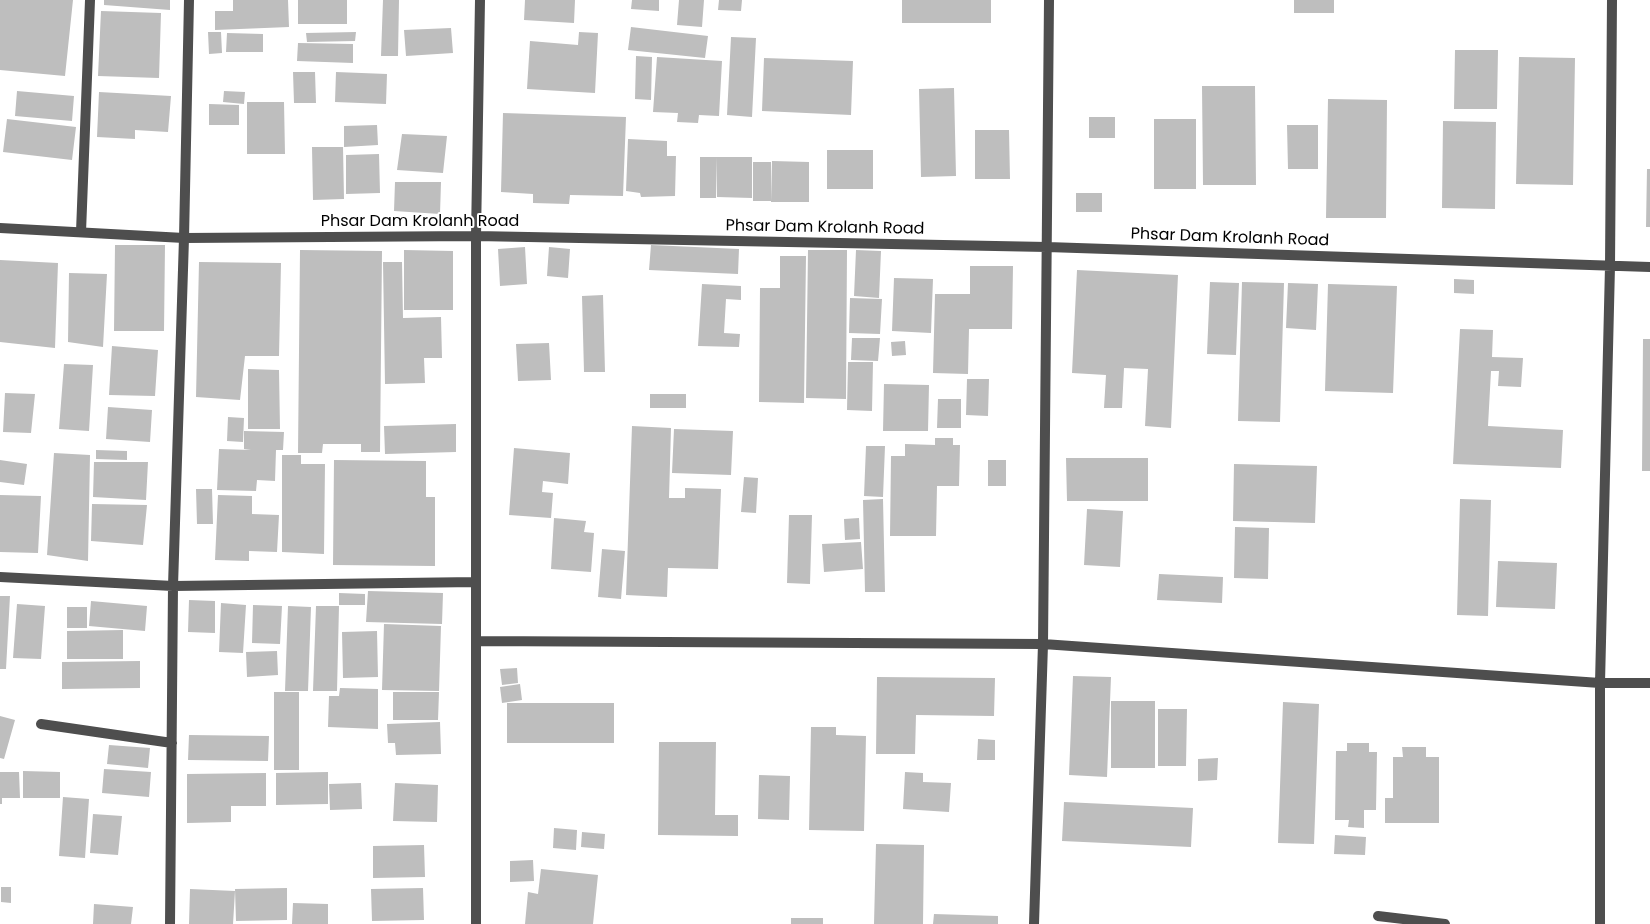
<!DOCTYPE html>
<style>
body{margin:0}
canvas{display:block;background:#fff}
</style>
<canvas width="1650" height="924"></canvas>
<script>
const ctx = document.querySelector('canvas').getContext('2d');
ctx.lineJoin = 'round';
function paint(path, color) { ctx.fillStyle = color; ctx.fill(path, 'evenodd'); }
const shape = rows => new Path2D(rows.map(r => 'M' + r).join(''));
function trace(path, color, width, dash) { ctx.strokeStyle = color; ctx.lineWidth = width; ctx.lineCap = dash ? 'butt' : 'round'; ctx.setLineDash(dash || []); ctx.stroke(path); }
function drawText(font, color, halo, rows, align = 'center') {
  ctx.font = font + ' Poppins,sans-serif'; ctx.lineWidth = 4; ctx.setLineDash([]); ctx.textBaseline = 'middle'; ctx.strokeStyle = halo; ctx.fillStyle = color; for (const [text, x, y, turn = 0] of rows) {
    ctx.save(); ctx.translate(x, y); ctx.rotate((+turn || 0) * Math.PI / 180); ctx.textAlign = isNaN(turn) ? turn : align; if (halo) ctx.strokeText(text, 0, 0); ctx.fillText(text, 0, 0); ctx.restore();
  }
}
paint(shape([
 [0,0,73,0,65,76,0,70],
 [104,0,170,0,170,10,104,5],
 [233,0,288,0,289,27,215,30,215,11,233,11],
 [298,0,347,0,347,24,298,24],
 [383,0,399,0,398,56,381,56],
 [525,0,575,0,574,23,524,20],
 [632,0,659,0,659,11,631,9],
 [679,0,704,0,702,27,677,25],
 [719,0,742,0,741,11,718,10],
 [902,0,991,0,991,23,902,23],
 [1294,0,1334,0,1334,13,1294,13],
 [101,11,161,13,159,78,98,76],
 [631,27,708,36,705,58,628,50],
 [451,28,453,53,406,56,404,30],
 [208,32,221,32,222,53,209,54],
 [356,32,355,41,307,42,306,33],
 [579,32,598,33,595,93,527,89,530,41,578,45],
 [227,33,263,34,263,52,226,52],
 [731,37,756,38,752,117,727,115],
 [298,43,353,44,353,63,297,61],
 [1455,50,1498,50,1497,109,1454,109],
 [636,56,652,57,651,100,635,99],
 [657,57,722,61,719,116,699,115,698,123,677,122,678,113,653,112],
 [1519,57,1575,58,1573,185,1516,184],
 [764,58,853,61,851,115,762,111],
 [293,72,315,72,316,103,294,103],
 [336,72,387,74,386,104,335,102],
 [1202,86,1255,86,1256,185,1203,185],
 [954,88,956,176,921,177,919,89],
 [17,91,74,96,72,121,15,116],
 [224,91,245,92,244,104,223,102],
 [99,92,171,96,168,132,135,130,135,139,97,137],
 [1328,99,1387,100,1386,218,1326,218],
 [247,102,284,102,285,154,247,154],
 [209,104,239,105,239,125,209,125],
 [503,113,626,117,623,196,570,195,569,204,533,203,533,194,501,192],
 [1089,117,1115,117,1115,138,1089,138],
 [7,119,76,127,72,160,3,152],
 [1154,119,1196,119,1196,189,1154,189],
 [1443,121,1496,122,1495,209,1442,208],
 [377,125,378,145,344,147,344,126],
 [1287,125,1318,125,1318,169,1288,169],
 [975,130,1009,130,1010,179,975,179],
 [402,134,447,136,443,173,397,170],
 [628,139,667,141,667,156,676,156,675,196,641,197,640,193,626,191],
 [312,147,343,147,344,199,313,200],
 [827,150,873,150,873,189,827,189],
 [379,154,380,193,346,194,346,155],
 [700,157,717,157,716,198,700,198],
 [717,157,752,157,752,198,717,197],
 [772,161,809,162,809,202,771,202],
 [753,162,771,162,771,201,753,201],
 [1647,169,1650,169,1650,227,1646,227],
 [395,182,441,182,440,214,394,211],
 [1076,193,1102,193,1102,212,1076,212],
 [115,245,165,245,164,331,114,331],
 [651,245,739,249,738,274,649,270],
 [525,247,527,284,500,286,498,249],
 [549,247,570,249,568,278,547,276],
 [300,250,382,251,380,452,361,452,361,444,323,444,322,453,298,453],
 [404,250,453,251,453,310,404,310],
 [808,250,847,250,846,399,806,398],
 [856,250,881,251,879,298,854,296],
 [780,256,806,256,804,403,759,402,760,288,780,288],
 [0,260,58,263,55,348,0,342],
 [199,262,281,263,279,356,245,356,240,400,196,397],
 [383,262,402,262,403,318,441,317,442,358,424,358,425,383,385,384],
 [970,266,1013,266,1012,329,969,329,968,374,933,373,935,294,970,294],
 [1077,270,1178,275,1171,428,1145,426,1148,369,1124,368,1122,408,1104,408,1106,375,1072,373],
 [69,273,107,274,103,347,68,342],
 [894,278,933,279,931,333,892,331],
 [1454,279,1474,280,1474,294,1454,293],
 [1210,282,1239,283,1236,355,1207,354],
 [1242,282,1284,283,1280,422,1238,421],
 [1288,283,1318,284,1316,330,1286,328],
 [702,284,741,286,741,300,726,299,724,333,740,334,739,347,698,346],
 [1328,284,1397,286,1393,393,1325,391],
 [603,295,605,372,584,372,582,296],
 [850,298,882,299,880,334,849,333],
 [1460,329,1493,330,1492,357,1523,358,1521,387,1498,386,1499,371,1491,371,1488,426,1563,430,1561,468,1453,464],
 [852,338,880,338,878,361,851,360],
 [1643,339,1650,339,1650,471,1642,471],
 [905,341,906,355,892,356,891,342],
 [549,343,551,380,518,381,516,344],
 [112,346,158,350,155,396,109,395],
 [848,362,873,362,872,411,847,410],
 [64,364,93,365,89,431,59,429],
 [248,369,279,370,280,429,248,429],
 [967,379,989,379,988,416,966,415],
 [884,384,929,385,928,431,883,431],
 [5,393,35,394,31,433,3,432],
 [650,394,686,394,686,408,650,408],
 [938,399,961,399,961,428,937,428],
 [108,407,152,410,150,442,106,439],
 [228,417,244,418,243,442,227,441],
 [456,424,456,452,385,454,384,426],
 [632,426,671,428,669,498,685,498,685,488,721,489,718,569,668,568,667,597,626,595],
 [674,429,733,431,731,475,672,473],
 [244,431,284,432,283,450,276,450,275,481,257,480,256,491,217,490,219,449,251,450,244,449],
 [935,438,953,438,953,445,960,445,959,486,937,486,936,536,890,536,891,456,905,456,905,444,935,445],
 [866,446,885,446,883,497,864,496],
 [514,448,570,453,568,484,543,481,542,492,553,493,551,518,509,515],
 [96,450,127,451,127,460,96,459],
 [54,453,90,455,88,561,47,555],
 [282,455,301,455,301,464,325,464,324,554,282,552],
 [1066,458,1148,458,1148,501,1067,501],
 [0,460,27,464,24,485,0,482],
 [334,460,426,461,426,497,435,497,435,566,333,565],
 [988,460,1006,460,1006,486,988,486],
 [94,462,148,462,146,500,93,497],
 [1234,464,1317,466,1315,523,1233,521],
 [744,477,758,478,756,513,741,512],
 [196,489,212,489,213,524,197,524],
 [0,495,41,496,38,553,0,552],
 [218,495,252,496,252,514,279,515,277,552,249,551,249,561,215,560],
 [883,499,885,592,865,592,863,500],
 [1460,499,1491,500,1488,616,1457,615],
 [92,504,147,505,143,545,91,541],
 [1087,509,1123,511,1120,567,1084,565],
 [789,515,812,515,810,584,787,583],
 [554,518,586,521,584,532,594,533,591,572,551,569],
 [859,518,860,539,845,540,844,519],
 [1235,527,1269,528,1268,579,1234,578],
 [861,542,863,569,824,572,822,544],
 [602,549,625,551,621,599,598,597],
 [1498,561,1557,563,1555,609,1496,607],
 [1159,574,1223,577,1222,603,1157,600],
 [368,591,443,593,442,624,366,622],
 [339,593,365,594,365,605,339,605],
 [0,596,10,596,6,669,0,669],
 [189,600,215,601,215,633,188,632],
 [91,601,147,606,145,631,89,626],
 [221,603,246,605,243,653,219,652],
 [17,604,45,606,41,659,13,658],
 [253,605,282,606,280,644,252,643],
 [288,606,311,607,308,691,285,691],
 [316,606,339,606,337,691,313,691],
 [67,607,87,607,87,628,67,628],
 [384,624,441,626,439,691,382,690],
 [123,630,123,659,67,659,67,631],
 [377,631,378,677,343,678,342,632],
 [277,651,278,675,247,677,246,652],
 [140,661,140,688,62,689,62,662],
 [517,668,518,683,502,685,500,669],
 [1073,676,1111,677,1107,777,1069,775],
 [877,677,995,678,994,716,916,715,915,754,876,754],
 [520,684,522,700,502,703,500,687],
 [340,688,378,689,378,729,328,727,329,696,339,696],
 [274,692,299,692,299,770,274,770],
 [393,692,439,692,438,720,393,720],
 [1111,701,1155,701,1155,768,1111,768],
 [1283,702,1319,704,1314,844,1278,843],
 [507,703,614,703,614,743,507,743],
 [1158,709,1187,709,1186,766,1158,766],
 [0,716,15,720,4,759,0,758],
 [440,722,441,754,396,755,395,743,388,743,387,724],
 [811,727,836,727,836,735,866,736,864,831,809,830],
 [189,735,269,736,268,761,188,760],
 [978,739,995,740,995,760,977,760],
 [659,742,716,742,715,815,738,815,738,836,658,835],
 [1347,743,1369,743,1369,752,1377,752,1376,810,1364,810,1364,828,1348,827,1349,820,1335,820,1336,751,1347,751],
 [109,745,150,748,148,768,107,764],
 [1402,747,1426,747,1426,757,1439,757,1439,823,1385,823,1385,798,1393,798,1393,757,1403,757],
 [1218,758,1217,780,1198,781,1198,759],
 [104,769,151,772,149,797,102,793],
 [23,771,60,772,60,798,23,798],
 [0,772,19,772,20,798,2,798,2,804,0,804],
 [328,772,328,804,276,805,276,773],
 [905,772,923,773,923,782,951,783,949,812,903,809],
 [266,773,266,806,231,806,231,822,187,823,187,774],
 [759,775,790,776,789,820,758,819],
 [361,783,362,809,330,810,329,784],
 [395,783,438,785,437,822,393,821],
 [63,797,89,799,85,858,59,856],
 [1064,802,1193,808,1191,847,1062,841],
 [93,814,122,816,118,855,90,853],
 [554,828,577,830,576,850,553,848],
 [582,832,605,834,604,849,581,847],
 [1335,835,1366,837,1365,855,1334,854],
 [876,844,924,845,923,924,874,924],
 [424,845,425,877,373,878,373,846],
 [533,860,534,881,510,882,510,861],
 [541,869,598,875,593,924,525,924,528,892,538,894],
 [1,887,11,887,11,903,1,902],
 [287,888,287,920,236,921,235,889],
 [423,888,424,920,372,921,371,889],
 [190,889,235,891,233,924,189,924],
 [293,903,328,904,328,924,292,924],
 [94,904,133,907,131,924,93,924],
 [934,914,998,916,998,924,933,924],
 [791,918,823,918,823,924,791,924]
]), '#bebebe');
trace(shape([
 [81,232,90,0],
 [1378,916,1445,924]
]), '#4e4e4e', 10);
trace(shape([
 [0,228,184,238,476,236,1047,247,1650,267],
 [0,577,173,586,476,582],
 [476,641,1043,644,1600,683,1650,683],
 [41,724,172,743],
 [170,924,173,586,184,238,189,0],
 [476,924,476,236,480,0],
 [1034,924,1043,644,1049,0],
 [1600,924,1600,683,1610,266,1612,0]
]), '#4e4e4e', 10);
drawText('16px', '#000', '#fff', [
 ["Phsar Dam Krolanh Road",420,222],
 ["Phsar Dam Krolanh Road",825,228,1],
 ["Phsar Dam Krolanh Road",1230,238,2]
]);
</script>
